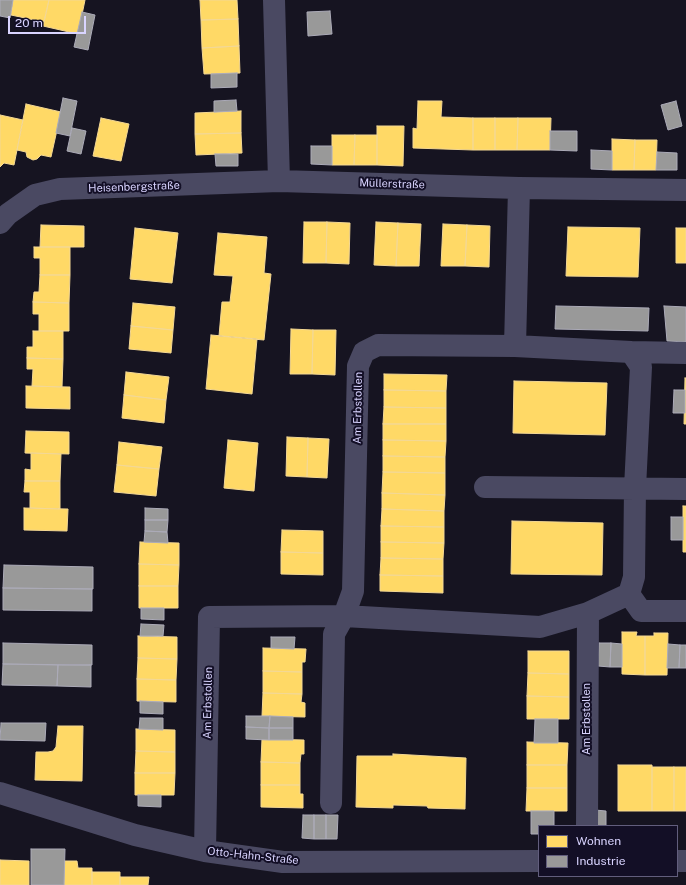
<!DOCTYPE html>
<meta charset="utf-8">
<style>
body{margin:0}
#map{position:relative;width:686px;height:885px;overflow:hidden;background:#161421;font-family:"Public Sans",sans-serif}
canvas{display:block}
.legend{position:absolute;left:538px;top:825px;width:140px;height:52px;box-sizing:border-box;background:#130f26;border:1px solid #625e7d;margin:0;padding:5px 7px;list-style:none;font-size:12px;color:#d9d4ff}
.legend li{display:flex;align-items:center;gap:8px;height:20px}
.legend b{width:20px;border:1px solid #625e7d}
.scale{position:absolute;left:8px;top:16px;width:78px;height:18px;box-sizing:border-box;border:2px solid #d9d4ff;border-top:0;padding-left:5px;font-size:12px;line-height:14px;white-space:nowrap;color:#d9d4ff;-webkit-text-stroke:3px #130f26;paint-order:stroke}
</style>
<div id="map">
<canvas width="686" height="885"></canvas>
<ul class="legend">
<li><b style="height:11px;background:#ffd966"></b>Wohnen</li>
<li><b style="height:11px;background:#999"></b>Industrie</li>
</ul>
<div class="scale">20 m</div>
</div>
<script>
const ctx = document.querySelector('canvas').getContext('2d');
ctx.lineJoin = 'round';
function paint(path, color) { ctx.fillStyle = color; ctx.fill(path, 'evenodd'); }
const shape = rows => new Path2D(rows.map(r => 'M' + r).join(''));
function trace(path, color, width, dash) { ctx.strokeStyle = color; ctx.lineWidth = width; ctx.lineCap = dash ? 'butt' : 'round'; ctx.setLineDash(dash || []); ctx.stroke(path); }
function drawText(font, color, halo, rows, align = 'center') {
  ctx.font = font + ' "Public Sans",sans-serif'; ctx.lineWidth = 4; ctx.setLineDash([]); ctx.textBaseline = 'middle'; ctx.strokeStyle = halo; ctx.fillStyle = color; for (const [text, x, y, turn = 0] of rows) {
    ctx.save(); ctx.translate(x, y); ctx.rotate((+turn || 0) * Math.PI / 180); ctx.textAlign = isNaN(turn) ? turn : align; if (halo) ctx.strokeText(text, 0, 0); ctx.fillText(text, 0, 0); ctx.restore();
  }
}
const homes = shape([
 [13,0,49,0,44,22,11,15,13,0],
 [49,0,85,0,78,34,43,26,49,0],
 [200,0,237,0,238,19,201,20,200,0],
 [238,19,239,46,202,48,201,20,238,19],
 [239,46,240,73,204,74,202,48,239,46],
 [418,101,442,101,441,117,473,118,473,150,413,148,413,128,417,129,418,101],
 [26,104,61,112,51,157,41,155,37,159,33,160,27,157,26,152,17,150,26,104],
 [241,111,241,133,195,134,195,113,241,111],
 [0,115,23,120,14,165,4,163,0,167,0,115],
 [101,118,129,124,121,161,93,156,101,118],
 [473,118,495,118,495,150,473,150,473,118],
 [495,118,518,118,517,150,495,150,495,118],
 [518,118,551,118,550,150,517,150,518,118],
 [377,126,404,126,403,166,377,165,377,126],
 [241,133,242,153,196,155,195,134,241,133],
 [332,135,355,135,354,165,332,165,332,135],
 [355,135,377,135,377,165,354,165,355,135],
 [612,139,635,140,634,170,612,170,612,139],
 [635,140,657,140,656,170,634,170,635,140],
 [304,222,327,222,326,263,303,263,304,222],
 [327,222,350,223,349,264,326,263,327,222],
 [376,222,398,223,396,266,374,265,376,222],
 [398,223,421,224,419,266,396,266,398,223],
 [443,224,467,225,465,266,441,266,443,224],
 [41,225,84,226,84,247,40,247,41,225],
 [467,225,490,226,489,267,465,266,467,225],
 [568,227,640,228,638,277,566,276,568,227],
 [135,228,178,233,172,283,130,279,135,228],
 [676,228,686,228,686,263,676,263,676,228],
 [218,233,267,237,264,273,271,274,264,340,219,336,222,302,230,302,233,276,214,275,218,233],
 [34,247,70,247,70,275,40,275,40,258,34,258,34,247],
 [40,275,70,275,69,303,33,302,34,292,39,292,40,275],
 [33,302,69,303,69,331,39,331,39,314,33,314,33,302],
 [133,303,175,307,173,330,131,326,133,303],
 [131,326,173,330,171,353,129,349,131,326],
 [291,329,313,330,312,374,290,374,291,329],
 [313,330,336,330,335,375,312,374,313,330],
 [33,331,63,331,63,359,27,358,27,347,33,347,33,331],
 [211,335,257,339,252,394,206,389,211,335],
 [27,358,63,359,62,387,32,386,33,369,27,369,27,358],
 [126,372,169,377,166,400,124,395,126,372],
 [384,374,447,375,446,391,384,390,384,374],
 [685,378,686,378,686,424,684,424,685,378],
 [514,381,607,383,605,435,513,433,514,381],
 [26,386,70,387,70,409,26,408,26,386],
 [384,390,446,391,446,408,384,407,384,390],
 [124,395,166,400,164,423,122,418,124,395],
 [384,407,446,408,446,424,383,424,384,407],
 [383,424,446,424,446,441,383,440,383,424],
 [26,431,69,432,69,454,25,453,26,431],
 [287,437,308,438,307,477,286,476,287,437],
 [308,438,329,439,327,478,307,477,308,438],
 [228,440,258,443,254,491,224,488,228,440],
 [383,440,446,441,445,457,383,456,383,440],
 [119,442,162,447,159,469,117,465,119,442],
 [31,453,61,454,60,481,25,481,25,469,31,470,31,453],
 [383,456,445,457,445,473,383,472,383,456],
 [117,465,159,469,156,496,114,492,117,465],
 [383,472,445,473,445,495,382,493,383,472],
 [25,481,60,481,60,509,30,508,30,492,24,492,25,481],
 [382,493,445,495,444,511,382,509,382,493],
 [683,506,686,506,686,552,683,552,683,506],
 [24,508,68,509,67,531,24,530,24,508],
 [382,509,444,511,444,527,381,526,382,509],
 [512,521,603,523,602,575,511,574,512,521],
 [381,526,444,527,444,543,381,542,381,526],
 [282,530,323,531,323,553,281,552,282,530],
 [140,542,179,543,179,565,139,564,140,542],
 [381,542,444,543,443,559,381,558,381,542],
 [281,552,323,553,323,575,281,574,281,552],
 [381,558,443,559,443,576,380,575,381,558],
 [139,564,179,565,178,586,139,586,139,564],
 [380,575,443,576,443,593,380,591,380,575],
 [139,586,178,586,178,608,139,608,139,586],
 [622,632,637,632,636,636,645,636,645,675,622,674,622,632],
 [654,633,668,633,667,675,645,675,645,636,654,636,654,633],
 [138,636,177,637,177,659,138,658,138,636],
 [263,648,306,649,305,662,302,662,302,672,263,671,263,648],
 [528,651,569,651,569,674,528,673,528,651],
 [138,658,177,659,176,680,137,679,138,658],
 [263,671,302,672,302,694,263,693,263,671],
 [528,673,569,674,569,697,527,696,528,673],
 [137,679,176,680,176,702,137,701,137,679],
 [263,693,302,694,301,702,305,703,305,717,262,716,263,693],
 [527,696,569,697,569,719,527,719,527,696],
 [58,726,83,726,82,781,35,780,36,752,48,752,53,751,56,747,58,726],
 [136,729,175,730,175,752,136,751,136,729],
 [262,739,304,740,304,754,301,754,300,763,261,762,262,739],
 [527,742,568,743,567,765,527,765,527,742],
 [136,751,175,752,175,773,135,773,136,751],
 [393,754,466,758,465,809,428,808,427,806,393,805,393,808,356,807,357,756,393,756,393,754],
 [261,762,300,763,300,785,261,785,261,762],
 [527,765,567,765,567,788,527,788,527,765],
 [618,765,652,765,652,811,618,811,618,765],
 [652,767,674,767,674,811,652,811,652,767],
 [674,767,686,767,686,811,674,811,674,767],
 [135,773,175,773,174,795,135,795,135,773],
 [261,785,300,785,300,794,303,794,303,808,261,807,261,785],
 [527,788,567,788,567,811,526,811,527,788],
 [0,860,29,861,29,885,0,885,0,860],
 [64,861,77,861,78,868,92,868,92,885,64,885,64,861],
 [92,872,120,872,120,885,92,885,92,872],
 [120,877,149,877,148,885,120,885,120,877]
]);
paint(homes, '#ffd966');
trace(homes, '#f4d894', 1);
const industry = shape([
 [0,0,13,0,10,18,0,16,0,0],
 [330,11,332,34,308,36,307,12,330,11],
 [82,12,95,15,88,50,74,47,82,12],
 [237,73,237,87,211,88,211,74,237,73],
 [63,98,77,101,70,136,56,133,63,98],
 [236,100,237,111,214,112,214,101,236,100],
 [676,101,682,126,668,130,661,105,676,101],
 [72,128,86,131,81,154,67,151,72,128],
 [550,131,577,131,577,151,550,150,550,131],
 [311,146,332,146,332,165,311,164,311,146],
 [591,150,612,151,612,170,591,169,591,150],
 [657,152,677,153,677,170,656,170,657,152],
 [215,154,238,154,238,166,216,166,215,154],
 [556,306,649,308,648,331,555,329,556,306],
 [664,306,686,307,686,342,667,341,664,306],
 [674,390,685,390,685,413,673,413,674,390],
 [145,508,168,509,168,520,145,520,145,508],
 [671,517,683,517,683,540,671,540,671,517],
 [145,520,168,520,167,532,145,531,145,520],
 [145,531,167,532,168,543,144,542,145,531],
 [4,565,93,567,93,589,3,588,4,565],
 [3,588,92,589,92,611,3,610,3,588],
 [141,608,164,608,164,620,141,619,141,608],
 [141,624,164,625,163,636,140,636,141,624],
 [271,637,295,637,294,649,271,648,271,637],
 [3,643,92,645,92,665,3,664,3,643],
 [599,643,611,643,610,667,598,666,599,643],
 [611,643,622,644,622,667,610,667,611,643],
 [668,644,680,645,679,668,667,668,668,644],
 [680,645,686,645,686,668,679,668,680,645],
 [3,664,58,665,57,686,2,685,3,664],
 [58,665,91,665,91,687,57,686,58,665],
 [140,701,163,702,163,714,140,713,140,701],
 [246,716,270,716,269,728,246,727,246,716],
 [270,716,293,717,293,728,269,728,270,716],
 [140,718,163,718,163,730,139,729,140,718],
 [535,719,558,719,558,743,534,743,535,719],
 [1,723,46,723,45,741,0,740,1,723],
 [246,727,269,728,269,740,246,739,246,727],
 [269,728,293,728,293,740,269,740,269,728],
 [138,795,161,795,161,807,138,806,138,795],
 [595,810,606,811,606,826,594,826,595,810],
 [531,811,554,811,554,826,539,826,539,834,531,834,531,811],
 [303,815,314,815,314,839,302,838,303,815],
 [314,815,326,815,326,839,314,839,314,815],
 [326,815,338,815,337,839,326,839,326,815],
 [31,849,65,849,64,885,31,885,31,849]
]);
paint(industry, '#999');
trace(industry, '#acabb8', 1);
trace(shape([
 [274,0,279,181,519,188,686,190],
 [0,223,8,214,35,195,60,189,279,181],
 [515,346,519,188],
 [631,352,686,353],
 [485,487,686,489],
 [629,594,641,611,686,611],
 [0,793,135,835,205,851,283,862,539,861],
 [587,826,588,613],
 [205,851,209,617,344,616,540,627,588,613,629,594,634,577,635,488,641,367,631,352,515,346,378,345,364,352,358,366,353,591,344,616,334,634,331,803],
 [677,861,686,861]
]), '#4a4962', 22);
drawText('11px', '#d9d4ff', '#130f26', [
 ["Müllerstraße",392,184,2],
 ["Heisenbergstraße",134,187,-2],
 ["Am Erbstollen",358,408,-89],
 ["Am Erbstollen",208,703,-89],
 ["Am Erbstollen",587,719,-90],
 ["Otto-Hahn-Straße",253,856,6]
]);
</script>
